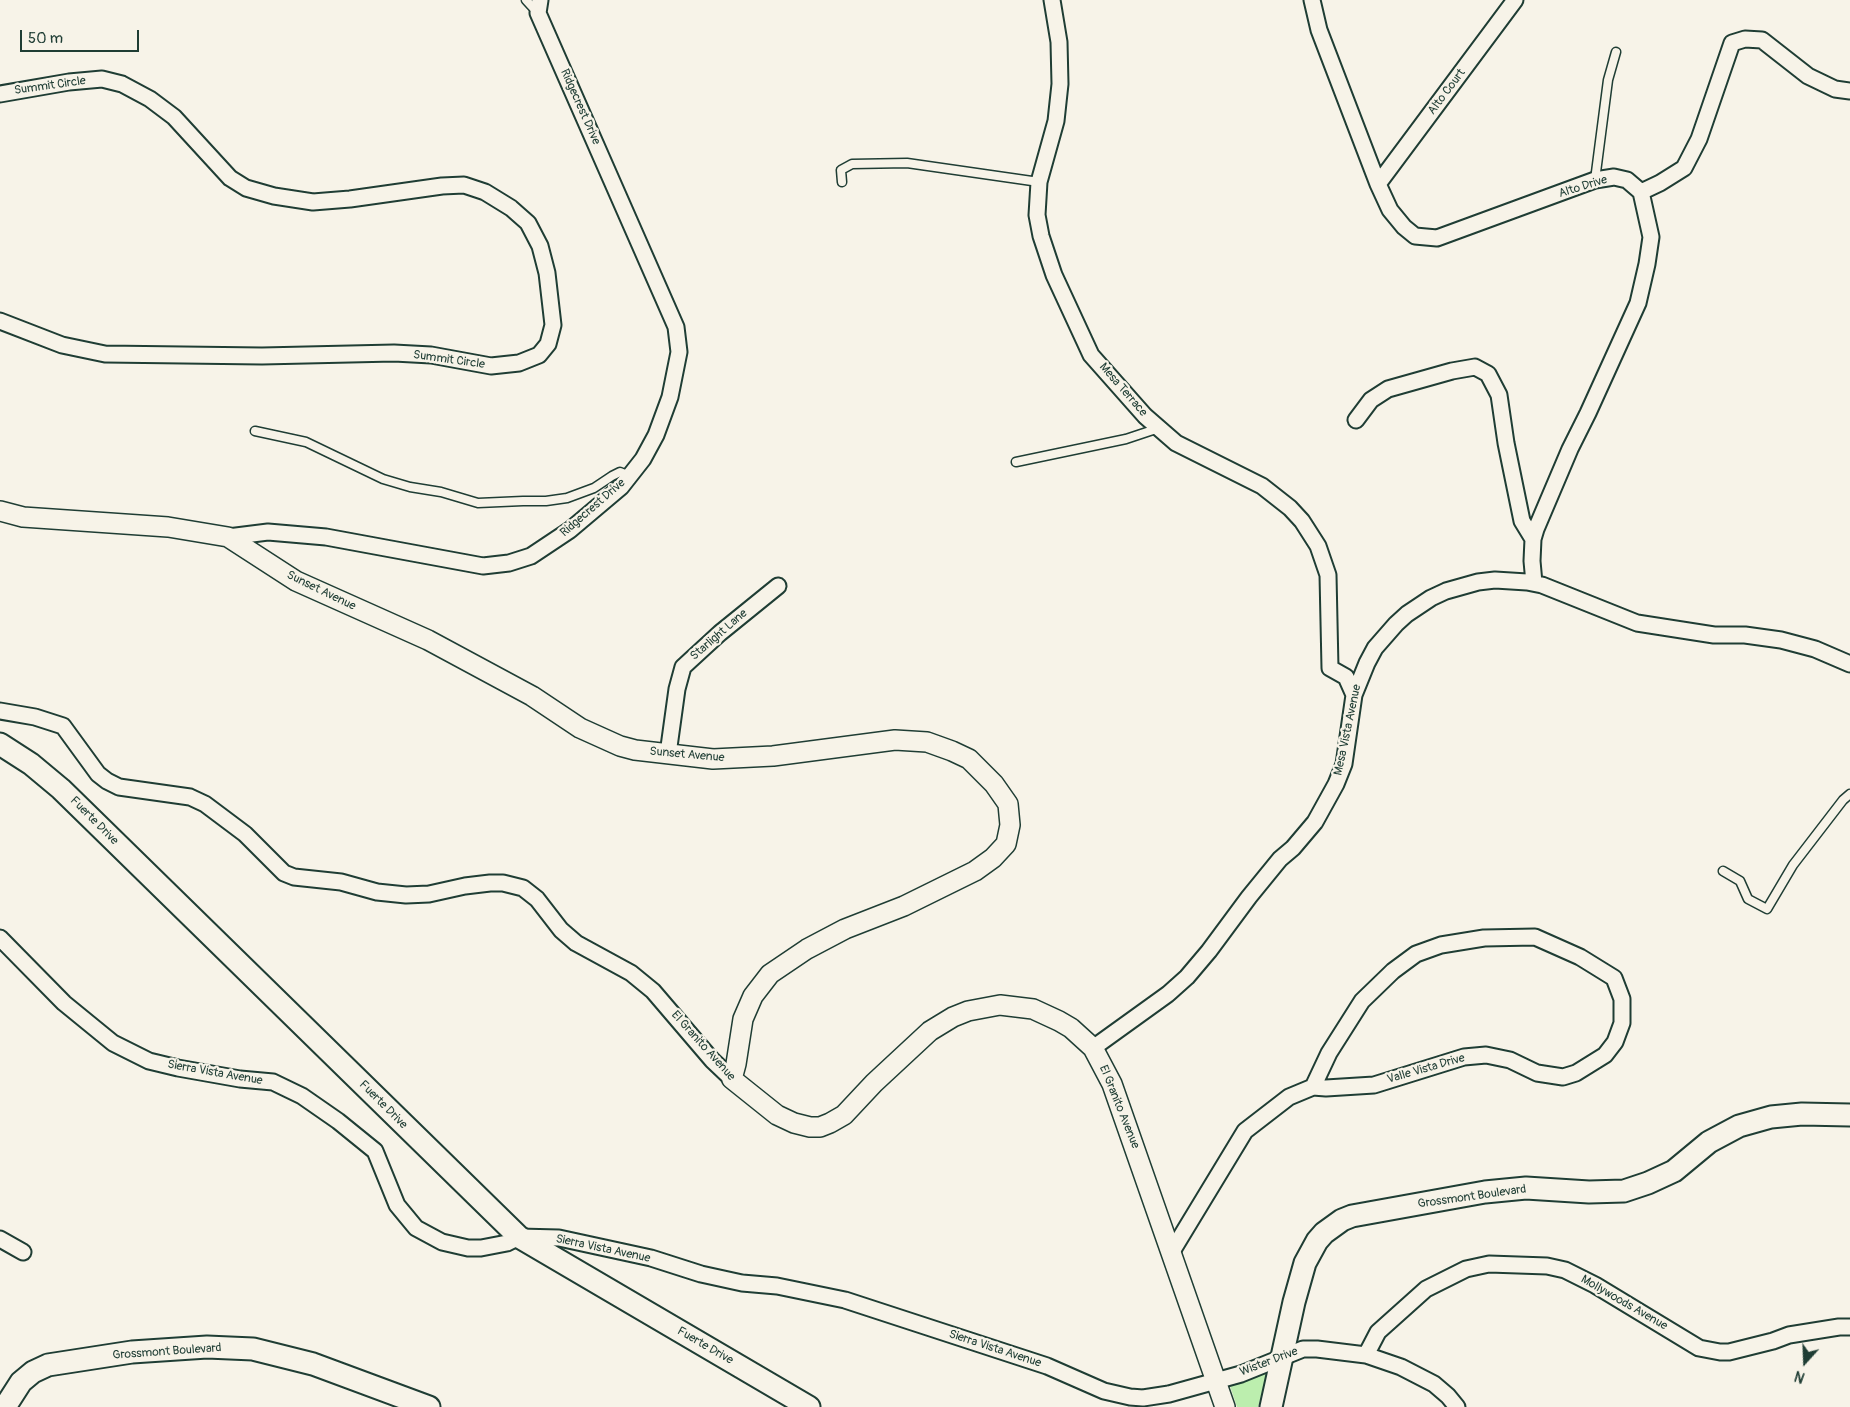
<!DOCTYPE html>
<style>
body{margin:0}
#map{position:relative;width:1850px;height:1407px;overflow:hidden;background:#f7f3e8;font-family:Pangolin,sans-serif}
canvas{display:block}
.north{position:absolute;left:1780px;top:1337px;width:50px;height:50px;-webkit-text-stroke:4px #f7f3e8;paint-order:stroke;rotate:200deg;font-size:14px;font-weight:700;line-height:20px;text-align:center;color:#1f3d34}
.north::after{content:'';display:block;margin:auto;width:18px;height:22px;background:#1f3d34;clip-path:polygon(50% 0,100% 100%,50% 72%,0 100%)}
.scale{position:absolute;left:20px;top:30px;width:119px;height:22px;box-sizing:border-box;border:2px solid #1f3d34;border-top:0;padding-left:6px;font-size:15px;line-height:18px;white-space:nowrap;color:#1f3d34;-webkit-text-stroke:4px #f7f3e8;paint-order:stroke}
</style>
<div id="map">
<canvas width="1850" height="1407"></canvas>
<div class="north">N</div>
<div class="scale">50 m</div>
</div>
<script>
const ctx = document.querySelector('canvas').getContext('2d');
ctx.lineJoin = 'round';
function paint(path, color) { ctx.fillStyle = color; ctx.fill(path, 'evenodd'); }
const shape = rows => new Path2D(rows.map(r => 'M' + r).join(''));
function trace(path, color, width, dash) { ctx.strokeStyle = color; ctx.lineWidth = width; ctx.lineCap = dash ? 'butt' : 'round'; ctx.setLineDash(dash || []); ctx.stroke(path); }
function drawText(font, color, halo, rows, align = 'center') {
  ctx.font = font + ' Pangolin,sans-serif'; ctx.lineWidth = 4.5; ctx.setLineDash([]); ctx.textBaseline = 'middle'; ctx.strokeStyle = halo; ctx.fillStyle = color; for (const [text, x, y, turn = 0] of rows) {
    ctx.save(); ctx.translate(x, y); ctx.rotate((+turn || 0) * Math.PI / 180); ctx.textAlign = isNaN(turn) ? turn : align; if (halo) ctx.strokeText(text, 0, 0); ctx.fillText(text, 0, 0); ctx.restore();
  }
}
paint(shape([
 [1269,1365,1258,1407,1237,1407,1228,1380]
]), '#bceeae');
const service = shape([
 [526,0,538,13],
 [1595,180,1608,80,1616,52],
 [842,182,841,170,852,164,907,163,1039,182],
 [255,431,306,442,383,479,410,487,441,492,478,503,523,501,546,501,567,498,594,488,612,476,620,472,630,476],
 [1016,462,1126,439,1159,428],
 [1723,871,1740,881,1748,899,1767,909,1793,865,1843,800,1850,794]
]);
const minor = shape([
 [1052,0,1059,42,1060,84,1056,121,1039,182,1037,215,1041,236,1054,275,1091,355,1145,416,1176,443,1262,486,1290,508,1302,521,1318,546,1328,575,1330,668,1346,677,1354,695],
 [1312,0,1319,30,1378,184,1390,210,1404,227,1415,236,1437,238,1595,180,1614,177,1627,180,1641,192,1651,237,1647,264,1638,303,1588,413,1570,449,1536,529,1533,539],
 [0,94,69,82,102,79,122,84,150,99,174,117,230,178,246,188,274,196,313,202,350,199,442,186,464,185,485,192,511,208,528,223,540,246,547,273,553,325,548,344,539,355,519,363,491,366,431,355,394,353,262,356,105,354,62,345,0,321],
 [1378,184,1515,0],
 [1641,192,1660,183,1684,168,1699,139,1732,43,1745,39,1762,40,1808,76,1835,89,1850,91],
 [1356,420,1371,400,1388,389,1452,371,1475,367,1488,374,1499,395,1506,443,1522,521,1533,539,1532,561,1534,583],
 [228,537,268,532,326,537,483,566,509,563,531,556,570,530,621,487,643,459,656,435,670,397,679,352,676,327,538,13,540,0],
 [0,711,35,717,63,726,98,774,107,781,119,787,190,797,205,804,245,834,284,873,294,877,341,882,377,892,406,895,429,894,465,886,490,883,503,883,523,888,537,899,561,930,576,943,631,973,653,991,712,1060,732,1079],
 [668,754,677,689,683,667,720,633,778,586],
 [1535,937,1580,957,1614,978,1622,999,1622,1023,1615,1042,1605,1055,1576,1073,1563,1077,1537,1073,1510,1060,1486,1055,1464,1057,1374,1085,1326,1088,1313,1087,1329,1053,1362,1001,1393,971,1416,954,1441,945,1484,938,1535,937],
 [0,938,64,1003,113,1043,149,1061,178,1068,240,1079,273,1082,302,1096,338,1121,375,1151,397,1205,416,1228,442,1242,468,1248,481,1248,507,1243,519,1237,559,1238,651,1258,701,1274,742,1283,777,1286,845,1300,1047,1366,1104,1391,1130,1397,1143,1398,1169,1394,1241,1374,1303,1349,1317,1349,1366,1355,1401,1367,1434,1384,1448,1396,1457,1407],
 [1093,1048,1168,994,1187,977,1209,951,1249,897,1280,859,1293,848,1315,822,1336,784,1344,764,1354,695,1367,663,1375,648,1396,624,1407,614,1431,598,1446,591,1478,582,1495,580,1527,582,1542,585,1637,623,1714,635,1745,635,1781,640,1815,649,1850,664],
 [0,1239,23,1252],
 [1171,1253,1245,1131,1289,1097,1313,1087],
 [1366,1355,1378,1332,1426,1289,1466,1269,1489,1264,1547,1266,1565,1270,1595,1285,1699,1348,1720,1352,1729,1352,1773,1341,1789,1335,1839,1327,1850,1327]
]);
const tertiary = shape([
 [0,511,23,517,168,527,228,537,296,581,428,640,532,696,580,728,620,746,635,750,713,759,773,756,895,740,927,742,952,751,969,759,994,784,1008,804,1010,825,1006,844,993,858,975,871,904,906,845,929,807,949,770,974,753,996,743,1019,736,1064,732,1079,777,1115,794,1123,810,1127,820,1127,830,1123,844,1115,874,1083,930,1031,953,1017,968,1011,1000,1005,1033,1009,1059,1021,1071,1028,1093,1048,1112,1084,1225,1407]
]);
const secondary = shape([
 [0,744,31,764,61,789,519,1237,809,1407],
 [5,1407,21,1382,33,1372,48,1365,132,1352,207,1347,253,1349,313,1364,429,1407],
 [1271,1407,1294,1302,1305,1263,1317,1241,1324,1233,1342,1220,1352,1216,1485,1192,1526,1188,1589,1192,1624,1191,1648,1183,1674,1171,1709,1142,1739,1126,1771,1117,1802,1114,1850,1115]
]);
trace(service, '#1f3d34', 11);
trace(minor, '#1f3d34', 19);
trace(tertiary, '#1f3d34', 22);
trace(secondary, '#1f3d34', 25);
trace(service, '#f7f3e8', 8);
trace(minor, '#f7f3e8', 15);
trace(tertiary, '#f7f3e8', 19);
trace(secondary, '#f7f3e8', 21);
drawText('12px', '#1f3d34', '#f7f3e8', [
 ["Summit Circle",50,86,-8],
 ["Alto Court",1447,92,-53],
 ["Ridgecrest Drive",580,107,66],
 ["Alto Drive",1583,187,-17],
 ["Summit Circle",449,360,8],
 ["Mesa Terrace",1123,390,49],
 ["Ridgecrest Drive",593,508,-41],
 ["Sunset Avenue",321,591,26],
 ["Starlight Lane",719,635,-41],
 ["Mesa Vista Avenue",1348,730,-78],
 ["Sunset Avenue",687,755,5],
 ["Fuerte Drive",94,821,45],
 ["El Granito Avenue",703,1046,48],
 ["Valle Vista Drive",1426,1069,-16],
 ["Sierra Vista Avenue",215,1073,10],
 ["Fuerte Drive",383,1105,45],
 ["El Granito Avenue",1119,1107,68],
 ["Grossmont Boulevard",1472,1197,-8],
 ["Sierra Vista Avenue",603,1249,12],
 ["Mollywoods Avenue",1624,1303,30],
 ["Fuerte Drive",705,1346,30],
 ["Sierra Vista Avenue",995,1349,18],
 ["Grossmont Boulevard",167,1352,-4],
 ["Wister Drive",1269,1362,-21]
]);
</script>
